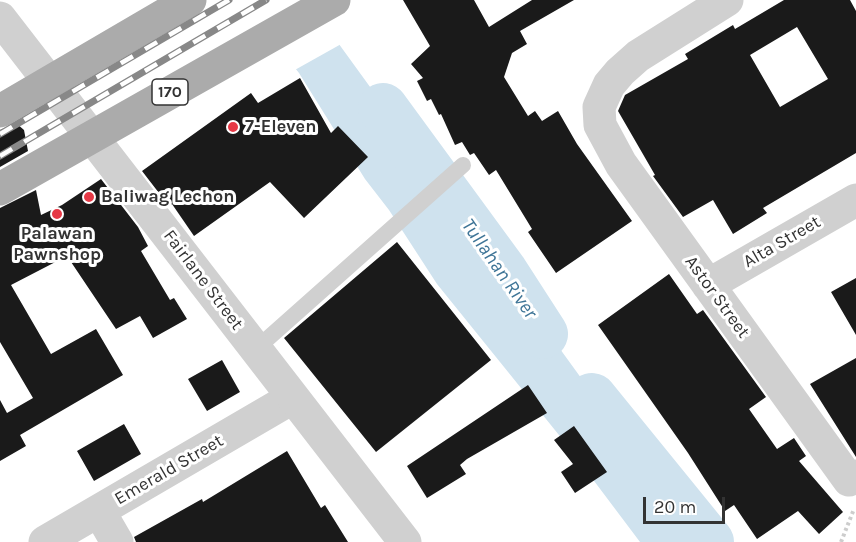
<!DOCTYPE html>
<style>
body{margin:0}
#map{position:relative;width:856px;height:542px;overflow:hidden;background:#fff;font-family:Karla,sans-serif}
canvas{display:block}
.scale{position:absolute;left:643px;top:497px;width:82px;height:27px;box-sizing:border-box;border:3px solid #333;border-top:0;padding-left:8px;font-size:18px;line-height:21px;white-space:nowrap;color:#333;-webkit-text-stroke:4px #fff;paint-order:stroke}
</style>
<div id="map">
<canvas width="856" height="542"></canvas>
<div class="scale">20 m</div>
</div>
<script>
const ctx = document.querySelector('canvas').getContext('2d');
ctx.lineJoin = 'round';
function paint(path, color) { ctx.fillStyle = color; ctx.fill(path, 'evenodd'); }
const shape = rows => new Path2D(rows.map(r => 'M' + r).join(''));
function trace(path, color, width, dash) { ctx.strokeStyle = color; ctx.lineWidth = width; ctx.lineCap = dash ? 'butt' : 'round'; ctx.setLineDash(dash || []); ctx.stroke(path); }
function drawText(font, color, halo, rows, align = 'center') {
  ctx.font = font + ' Karla,sans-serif'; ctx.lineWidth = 6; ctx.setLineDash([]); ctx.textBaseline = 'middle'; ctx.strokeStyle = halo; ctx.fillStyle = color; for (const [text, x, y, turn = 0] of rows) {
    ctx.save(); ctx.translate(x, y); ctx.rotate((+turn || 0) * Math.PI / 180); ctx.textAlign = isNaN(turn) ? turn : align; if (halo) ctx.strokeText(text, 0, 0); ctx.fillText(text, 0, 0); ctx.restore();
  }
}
paint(shape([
 [240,0,307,0,700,542,640,542,567,445,437,284,389,210,365,179,299,73]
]), '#cfe2ee');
paint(shape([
 [237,0,310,0,343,43,293,71]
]), '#fff');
trace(shape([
 [383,108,503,272,543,334],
 [592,398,709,542]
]), '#cfe2ee', 50);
paint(shape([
 [403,0,474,0,489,27,532,0,574,0,520,31,527,44,512,53,504,77,528,116,535,111,542,121,558,111,577,144,632,221,556,273,528,232,532,229,496,170,489,175,474,153,470,155,462,142,455,145,441,114,439,115,431,99,427,101,417,81,423,78,411,64,430,46],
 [784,0,850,0,856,11,856,153,763,208,767,213,733,234,713,200,683,217,653,176,655,175,618,111,625,95,688,59,685,54,733,25,735,29],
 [797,27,828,79,780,107,750,55],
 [300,78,331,133,338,126,368,157,304,218,270,182,194,236,172,204,169,206,142,171,251,93,258,103],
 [16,123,24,130,28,151,0,167,0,130],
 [101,179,138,227,148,246,141,251,170,300,174,298,187,319,153,338,140,316,116,329,67,256,11,285,51,354,96,329,123,375,20,435,26,446,0,461,0,400,7,413,33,398,0,342,0,208,36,190,41,215,62,205],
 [397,242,491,360,376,452,284,338],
 [669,274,697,314,703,310,766,397,749,409,777,449,794,438,806,456,799,461,843,512,819,534,798,511,757,539,734,505,725,511,688,453,598,325],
 [856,278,856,335,831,292],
 [856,358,856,457,810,384],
 [222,360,240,392,207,411,188,379],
 [528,385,547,413,467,459,460,465,466,474,427,498,407,466],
 [124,424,141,454,94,481,77,451],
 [574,426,607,472,575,493,561,472,573,464,554,440],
 [287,451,321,508,325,505,348,542,136,542,134,537,202,499,203,502]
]), '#1a1a1a');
trace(shape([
 [841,542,854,509]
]), '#cdcdcd', 4, [3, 3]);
trace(shape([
 [256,349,463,165]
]), '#d0d0d0', 16);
trace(shape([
 [727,0,638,56,620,72,609,85,599,107,600,125,621,164,849,480,856,476],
 [708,285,856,200],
 [99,511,117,542],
 [45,542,292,398]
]), '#d0d0d0', 33);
trace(shape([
 [0,18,405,542]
]), '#d0d0d0', 33);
trace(shape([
 [0,111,190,0],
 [0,189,334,0]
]), '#ababab', 33);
const rail = shape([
 [0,134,229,0],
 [0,156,266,0]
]);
trace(rail, '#888', 7);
trace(rail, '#fff', 4.5, [14]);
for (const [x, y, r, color] of [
 [233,127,6,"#e63946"],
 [89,197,6,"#e63946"],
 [57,214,6,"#e63946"]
]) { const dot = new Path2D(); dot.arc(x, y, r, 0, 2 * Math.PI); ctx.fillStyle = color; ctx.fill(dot); trace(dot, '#fff', 2); }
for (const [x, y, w] of [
 [170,92,36]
]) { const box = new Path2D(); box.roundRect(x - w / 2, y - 13, w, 26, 4.5); ctx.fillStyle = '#fff'; ctx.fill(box); trace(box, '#333', 1.5); }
drawText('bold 16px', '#333', null, [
 ["170",170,92]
]);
drawText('bold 18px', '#333', '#fff', [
 ["7-Eleven",245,127],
 ["Baliwag Lechon",101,197],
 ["Palawan",57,234,"center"],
 ["Pawnshop",57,255,"center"]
], 'left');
drawText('18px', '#333', '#fff', [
 ["Alta Street",782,242,-30],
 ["Fairlane Street",203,280,53],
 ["Astor Street",717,297,54],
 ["Emerald Street",169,470,-30]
]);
drawText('italic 20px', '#3f7597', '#fff', [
 ["Tullahan River",499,269,55]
]);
</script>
